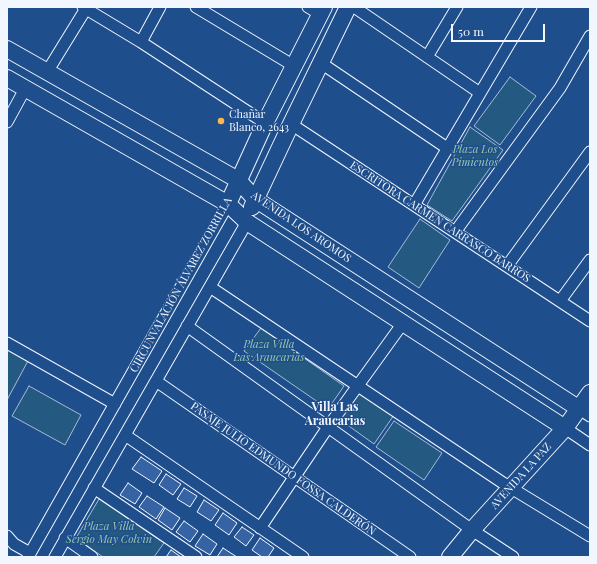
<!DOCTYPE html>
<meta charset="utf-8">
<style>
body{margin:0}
#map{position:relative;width:597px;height:564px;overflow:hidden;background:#1f4e8c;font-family:"Playfair Display",serif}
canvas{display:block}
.frame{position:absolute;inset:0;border:8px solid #f2f6ff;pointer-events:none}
.scale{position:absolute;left:451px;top:24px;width:94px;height:18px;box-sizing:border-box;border:2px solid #f2f6ff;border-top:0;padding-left:5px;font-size:12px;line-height:14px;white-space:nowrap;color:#f2f6ff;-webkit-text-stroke:3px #1f4e8c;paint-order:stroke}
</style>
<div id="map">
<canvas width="597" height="564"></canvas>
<div class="frame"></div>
<div class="scale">50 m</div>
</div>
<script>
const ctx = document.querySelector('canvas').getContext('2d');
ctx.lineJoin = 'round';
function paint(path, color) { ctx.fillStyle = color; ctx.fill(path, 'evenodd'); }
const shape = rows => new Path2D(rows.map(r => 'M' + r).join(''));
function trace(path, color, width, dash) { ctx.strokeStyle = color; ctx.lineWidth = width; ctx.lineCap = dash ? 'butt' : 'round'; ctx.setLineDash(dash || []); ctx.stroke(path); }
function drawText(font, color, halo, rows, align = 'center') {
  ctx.font = font + ' "Playfair Display",serif'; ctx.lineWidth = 3; ctx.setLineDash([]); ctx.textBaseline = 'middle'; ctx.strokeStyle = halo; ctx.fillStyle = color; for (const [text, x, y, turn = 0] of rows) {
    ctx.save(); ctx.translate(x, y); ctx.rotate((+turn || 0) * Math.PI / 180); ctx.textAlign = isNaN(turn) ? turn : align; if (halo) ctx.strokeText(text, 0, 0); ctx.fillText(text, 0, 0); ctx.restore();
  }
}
const green = shape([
 [510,77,536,96,500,145,474,126,510,77],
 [470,127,503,150,452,221,427,205,470,127],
 [420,219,450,240,419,288,388,267,420,219],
 [261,328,344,386,328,409,244,351,261,328],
 [7,346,29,359,7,400,7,346],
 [29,386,81,415,65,445,12,416,29,386],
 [360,390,394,415,374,444,339,419,360,390],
 [394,421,442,453,424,480,376,447,394,421],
 [99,499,164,543,154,557,103,557,76,538,99,499]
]);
paint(green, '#245a82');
trace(green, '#a8bbd7', 1);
const building = shape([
 [141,457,162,471,154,483,132,469,141,457],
 [166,474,181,484,173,495,159,485,166,474],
 [128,483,142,493,135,504,120,495,128,483],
 [184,488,197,496,190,507,177,499,184,488],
 [147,496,164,507,156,519,139,507,147,496],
 [204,500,219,510,211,521,197,512,204,500],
 [165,508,180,518,172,530,158,520,165,508],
 [223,513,237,523,229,535,215,525,223,513],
 [184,521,198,531,190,542,176,532,184,521],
 [242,527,254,535,246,546,234,537,242,527],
 [203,534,217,544,210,555,195,546,203,534],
 [260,538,274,548,268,557,262,557,252,550,260,538],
 [223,548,237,557,217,557,223,548],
 [171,550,181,557,166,557,171,550]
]);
paint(building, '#3563a3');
trace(building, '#f2f6ff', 1);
const street = shape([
 [83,7,141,42,265,123],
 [196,7,294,66],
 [308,7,320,14],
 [354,7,480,93],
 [141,42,160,7],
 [427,57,457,7],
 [321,63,447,148],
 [47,72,87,7],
 [7,122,25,89],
 [291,124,590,321],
 [414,205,531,7],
 [455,232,560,88,590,36],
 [507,266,590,152],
 [210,287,503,483,590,536],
 [560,301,590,260],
 [187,326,472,530,513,557],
 [7,343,115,404],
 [156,381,410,557],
 [578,408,590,416],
 [565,428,590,445],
 [125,435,303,557],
 [94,488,196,557],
 [260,528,328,427,403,323],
 [7,536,14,544,30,553],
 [65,538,92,557],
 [28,557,228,204],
 [55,557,247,222]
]);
const secondary = shape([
 [7,49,238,180,255,199,578,408],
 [7,78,228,204,247,222,565,428],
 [228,204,265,123,324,7],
 [252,207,291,124,348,7],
 [450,557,472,530,565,428,590,393]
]);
trace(street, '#f2f6ff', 13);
trace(secondary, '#f2f6ff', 18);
trace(street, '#1f4e8c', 11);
trace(secondary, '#1f4e8c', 16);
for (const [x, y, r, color] of [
 [221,121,4,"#ffb74d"]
]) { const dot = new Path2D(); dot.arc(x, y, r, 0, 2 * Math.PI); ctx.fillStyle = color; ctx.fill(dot); trace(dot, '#1f4e8c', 1.5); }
drawText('11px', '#f2f6ff', '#1f4e8c', [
 ["Chañar",229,115],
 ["Blanco, 2643",229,128]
], 'left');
drawText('italic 11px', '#97c8a6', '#1f4e8c', [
 ["Plaza Los",475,150],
 ["Pimientos",475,163],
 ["Plaza Villa",269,345],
 ["Las Araucarias",269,358],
 ["Plaza Villa",109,527],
 ["Sergio May Colvin",109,540]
]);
drawText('11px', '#f2f6ff', '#1f4e8c', [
 ["ESCRITORA CARMEN CARRASCO BARROS",440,222,33],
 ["AVENIDA LOS AROMOS",301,227,34],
 ["CIRCUNVALACIÓN ÁLVAREZ ZORRILLA",181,285,-61],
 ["PASAJE JULIO EDMUNDO FOSSA CALDERÓN",283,469,35],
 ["AVENIDA LA PAZ",521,476,-48]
]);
drawText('bold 12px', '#f2f6ff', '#1f4e8c', [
 ["Villa Las",335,407],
 ["Araucarias",335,421]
]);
</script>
